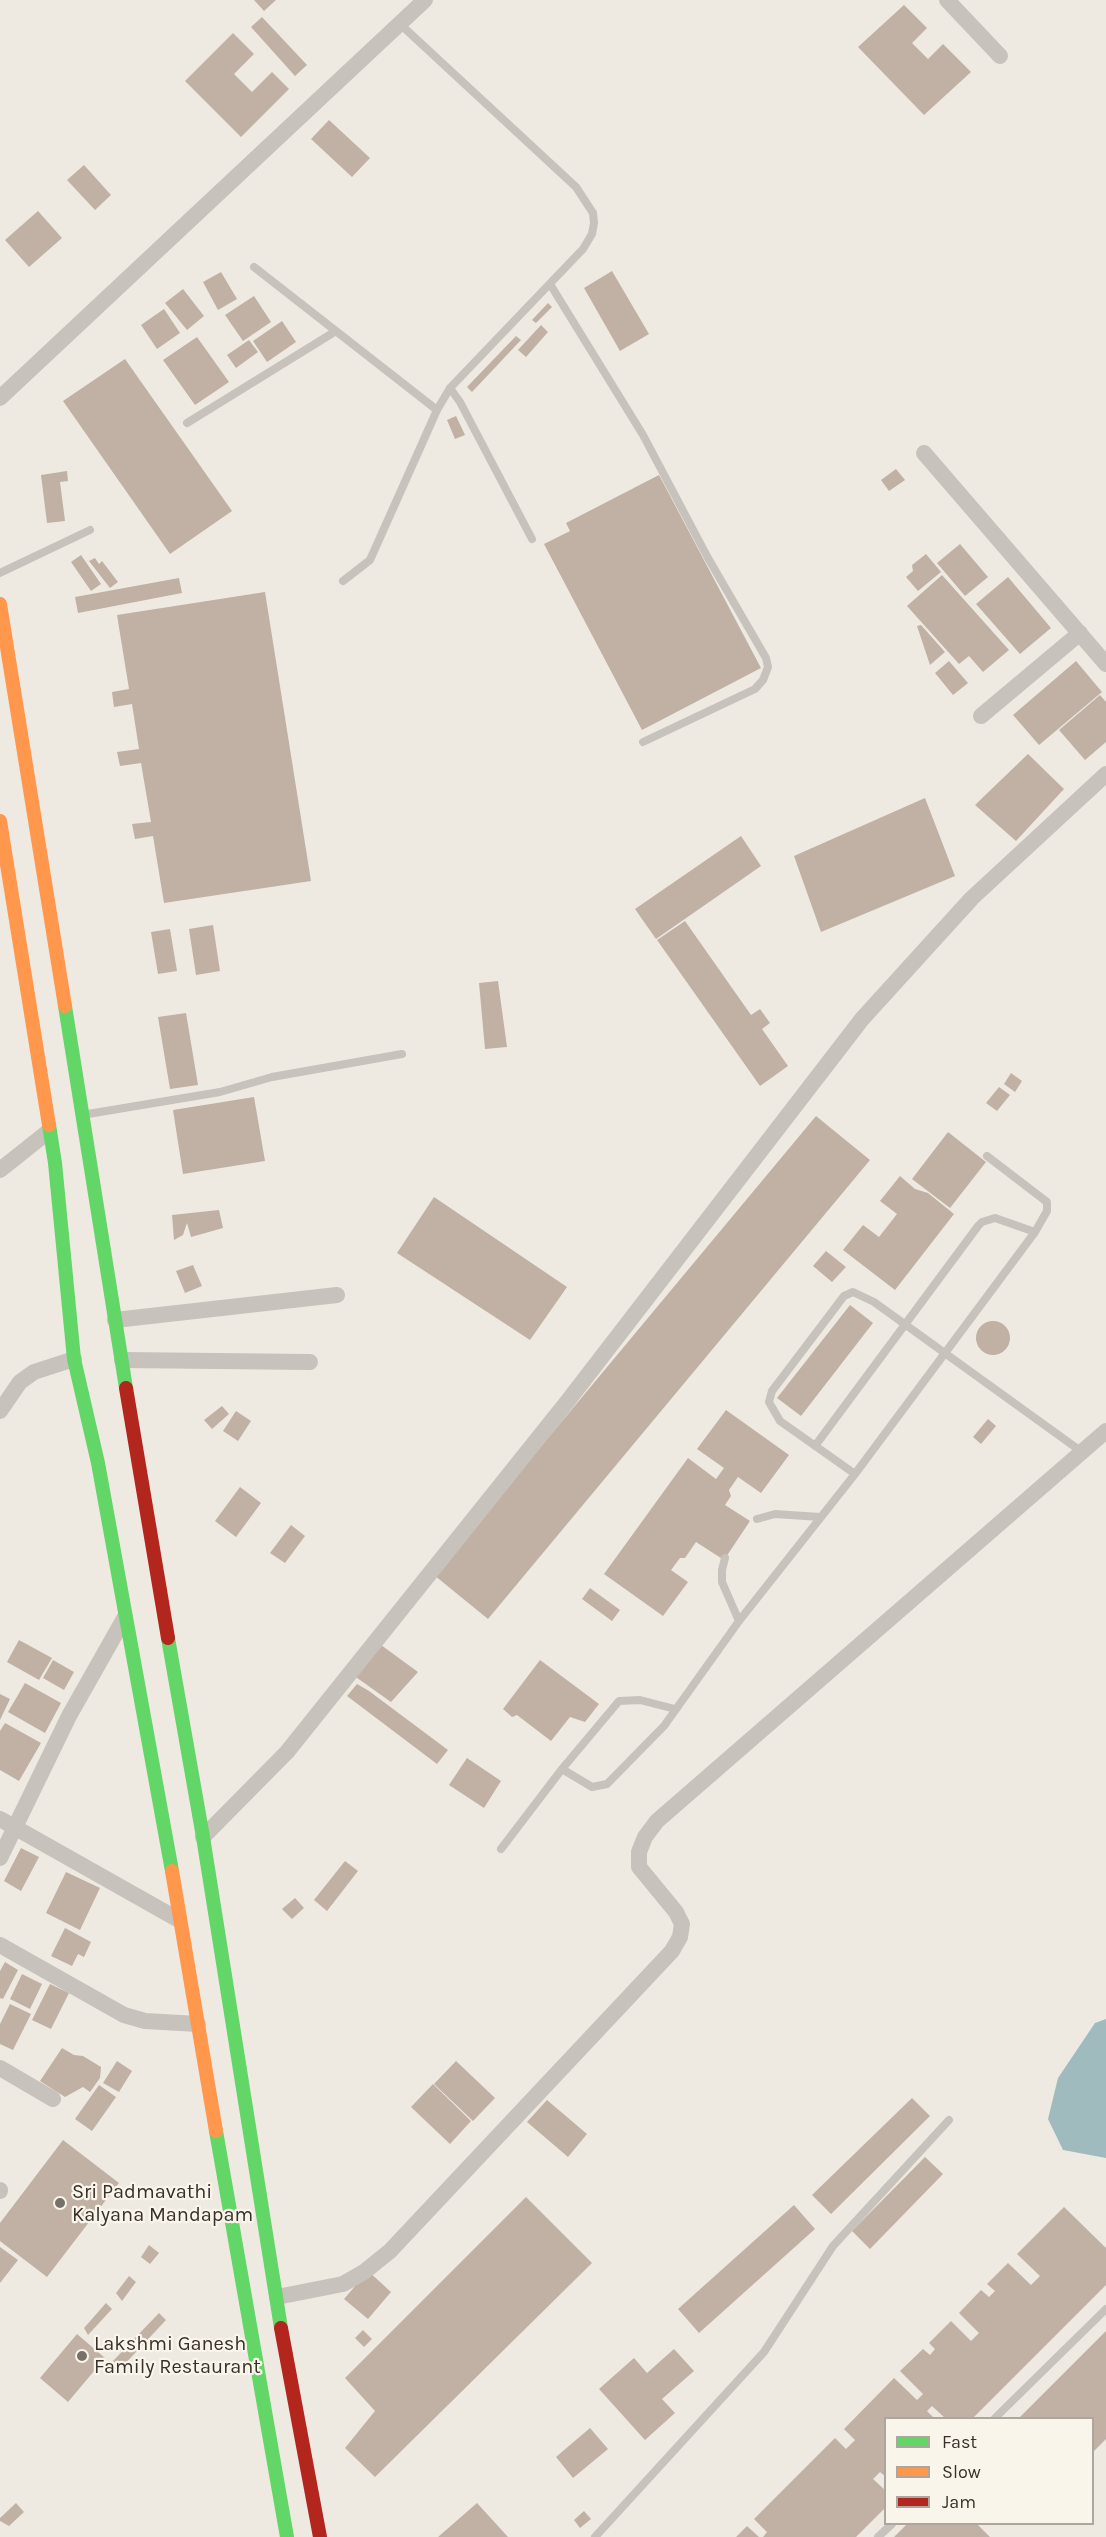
<!DOCTYPE html>
<style>
body{margin:0}
#map{position:relative;width:1106px;height:2537px;overflow:hidden;background:#eeeae2;font-family:Karla,sans-serif}
canvas{display:block}
.legend{position:absolute;left:884px;top:2417px;width:210px;height:108px;box-sizing:border-box;background:#faf5eb;border:2px solid #aca69e;margin:0;padding:8px 10px;list-style:none;font-size:18px;color:#38302a}
.legend li{display:flex;align-items:center;gap:12px;height:30px}
.legend b{width:30px;border:2px solid #aca69e}
</style>
<div id="map">
<canvas width="1106" height="2537"></canvas>
<ul class="legend">
<li><b style="height:8px;background:#63d668"></b>Fast</li>
<li><b style="height:8px;background:#ff974d"></b>Slow</li>
<li><b style="height:8px;background:#b3261e"></b>Jam</li>
</ul>
</div>
<script>
const ctx = document.querySelector('canvas').getContext('2d');
ctx.lineJoin = 'round';
function paint(path, color) { ctx.fillStyle = color; ctx.fill(path, 'evenodd'); }
const shape = rows => new Path2D(rows.map(r => 'M' + r).join(''));
function trace(path, color, width, dash) { ctx.strokeStyle = color; ctx.lineWidth = width; ctx.lineCap = dash ? 'butt' : 'round'; ctx.setLineDash(dash || []); ctx.stroke(path); }
function drawText(font, color, halo, rows, align = 'center') {
  ctx.font = font + ' Karla,sans-serif'; ctx.lineWidth = 4.5; ctx.setLineDash([]); ctx.textBaseline = 'middle'; ctx.strokeStyle = halo; ctx.fillStyle = color; for (const [text, x, y, turn = 0] of rows) {
    ctx.save(); ctx.translate(x, y); ctx.rotate((+turn || 0) * Math.PI / 180); ctx.textAlign = isNaN(turn) ? turn : align; if (halo) ctx.strokeText(text, 0, 0); ctx.fillText(text, 0, 0); ctx.restore();
  }
}
paint(shape([
 [1106,2019,1106,2158,1063,2150,1048,2119,1058,2078,1095,2023]
]), '#a0bbbe');
paint(shape([
 [254,0,276,0,264,11],
 [904,5,927,28,912,43,928,59,943,44,971,72,924,115,858,47],
 [262,17,307,65,295,76,251,27],
 [233,33,254,54,234,74,252,92,272,72,289,89,241,137,185,81],
 [329,120,370,158,352,177,311,139],
 [84,165,111,195,95,210,67,180],
 [38,211,62,238,29,267,5,240],
 [612,271,649,334,620,351,584,288],
 [221,272,237,299,218,310,203,282],
 [183,289,204,316,187,330,165,303],
 [254,296,271,322,243,341,225,315],
 [548,303,552,307,536,323,532,320],
 [164,309,180,333,157,349,141,325],
 [282,321,296,342,267,362,253,341],
 [541,325,548,332,526,357,518,350],
 [516,336,521,340,472,392,467,387],
 [197,337,229,382,195,405,163,360],
 [249,340,258,352,236,368,227,355],
 [125,359,232,511,170,554,63,401],
 [456,416,465,435,455,439,447,420],
 [896,469,905,480,889,491,881,480],
 [67,471,68,481,60,482,65,521,47,523,41,475],
 [659,475,761,668,642,730,544,544,570,531,566,523],
 [960,544,988,577,965,596,937,563],
 [926,554,941,572,918,591,906,577,913,571,912,565],
 [81,555,101,584,91,591,71,562],
 [95,558,99,564,102,561,118,582,110,588,89,561],
 [942,575,1009,650,983,672,969,656,959,664,907,606],
 [1008,577,1051,628,1020,654,976,604],
 [179,578,182,593,78,613,75,597],
 [265,592,311,881,164,903,153,836,135,839,132,824,151,822,141,763,120,766,117,752,139,749,132,704,114,707,112,692,129,689,117,615],
 [921,625,945,652,930,665,917,626],
 [949,661,968,683,953,695,935,673],
 [1076,661,1102,692,1039,745,1013,715],
 [1100,695,1106,702,1106,742,1085,760,1059,730],
 [1028,754,1064,789,1016,841,975,805],
 [925,798,955,876,821,932,794,856],
 [741,836,761,866,656,939,635,909],
 [685,921,751,1015,760,1009,770,1023,762,1029,788,1066,760,1086,657,940],
 [213,925,220,971,196,975,189,929],
 [170,929,177,971,158,974,151,932],
 [498,981,507,1047,485,1049,479,983],
 [186,1013,198,1085,170,1089,158,1017],
 [1011,1073,1022,1081,1015,1092,1004,1084],
 [999,1087,1010,1095,997,1111,986,1103],
 [254,1097,265,1161,183,1174,173,1110],
 [816,1116,870,1160,488,1619,434,1575],
 [948,1132,986,1162,950,1208,912,1179],
 [900,1176,915,1189,928,1193,954,1214,895,1290,843,1250,863,1225,879,1237,897,1214,880,1201],
 [434,1197,567,1287,530,1340,397,1253],
 [219,1210,223,1228,191,1237,187,1223,183,1235,174,1240,172,1215],
 [826,1251,846,1267,832,1282,813,1266],
 [193,1265,202,1286,185,1293,176,1271],
 [850,1305,873,1323,801,1416,777,1398],
 '976 1338a17 17 0 1 1 34 0a17 17 0 1 1-34 0Z',
 [222,1406,229,1414,212,1429,204,1420],
 [726,1410,789,1455,761,1493,738,1477,729,1490,731,1496,725,1505,750,1521,724,1560,696,1542,685,1558,680,1558,671,1570,688,1582,663,1616,604,1574,688,1458,716,1479,724,1468,697,1449],
 [236,1411,251,1421,238,1441,223,1431],
 [988,1419,996,1426,981,1444,973,1437],
 [240,1487,261,1503,236,1537,215,1521],
 [291,1525,305,1536,285,1563,270,1553],
 [590,1588,620,1610,612,1621,582,1599],
 [19,1640,52,1658,39,1680,7,1662],
 [381,1645,418,1672,391,1702,353,1675],
 [53,1660,74,1672,64,1690,43,1678],
 [540,1660,599,1704,585,1722,570,1717,551,1741,517,1715,512,1717,503,1709],
 [25,1683,61,1703,45,1733,8,1712],
 [357,1684,369,1691,448,1750,437,1764,347,1696],
 [0,1694,10,1699,0,1720],
 [5,1723,41,1743,19,1781,0,1770,0,1731],
 [467,1758,501,1781,484,1808,449,1785],
 [21,1848,39,1857,21,1891,4,1881],
 [345,1861,358,1871,327,1911,314,1900],
 [66,1872,100,1888,80,1930,46,1913],
 [295,1898,304,1908,292,1919,282,1909],
 [65,1928,91,1942,84,1957,78,1954,72,1966,51,1956],
 [5,1962,18,1970,3,1999,0,1998,0,1971],
 [22,1974,42,1984,30,2009,10,1999],
 [50,1984,69,1993,51,2029,32,2020],
 [10,2004,31,2014,13,2050,0,2044,0,2024],
 [62,2048,74,2055,83,2056,101,2067,100,2078,90,2092,83,2087,65,2097,40,2081],
 [117,2061,132,2071,119,2092,103,2083],
 [456,2061,495,2098,473,2121,434,2084],
 [433,2084,471,2121,450,2144,411,2107],
 [99,2085,116,2097,92,2131,75,2119],
 [912,2098,930,2116,831,2214,812,2195],
 [547,2100,587,2134,568,2157,527,2122],
 [63,2140,119,2183,47,2277,0,2241,0,2223],
 [925,2157,943,2174,870,2249,852,2231],
 [526,2197,592,2263,375,2477,345,2448,375,2411,345,2378],
 [794,2205,815,2229,699,2333,678,2309],
 [1064,2207,1106,2248,1106,2285,973,2418,945,2418,932,2406,927,2411,934,2418,886,2418,886,2477,880,2472,873,2479,886,2491,886,2507,856,2537,763,2537,767,2532,754,2519,835,2438,846,2449,855,2440,844,2429,894,2378,917,2400,923,2394,900,2371,923,2349,930,2355,935,2349,929,2343,951,2321,971,2341,979,2333,959,2313,981,2290,989,2297,995,2291,987,2284,1008,2263,1031,2285,1040,2276,1017,2254],
 [149,2245,159,2253,150,2264,141,2257],
 [0,2247,18,2260,0,2283],
 [368,2271,391,2292,368,2319,344,2299],
 [129,2276,136,2282,122,2301,116,2293],
 [106,2303,112,2309,88,2335,84,2328],
 [159,2313,166,2320,121,2368,113,2361],
 [363,2330,372,2339,364,2347,355,2338],
 [1106,2331,1106,2439,1092,2453,1092,2418,1019,2418],
 [77,2334,105,2358,68,2402,40,2378],
 [674,2349,694,2371,662,2399,675,2413,645,2440,599,2389,634,2358,647,2373],
 [590,2428,608,2449,573,2478,556,2457],
 [16,2503,24,2512,9,2526,0,2521,0,2518],
 [477,2503,508,2537,438,2537],
 [584,2511,591,2519,580,2528,574,2520],
 [907,2524,977,2524,990,2537,894,2537],
 [747,2526,759,2537,736,2537]
]), '#c1b0a4');
trace(shape([
 [254,267,437,410],
 [550,284,643,435,708,558,766,658,768,667,763,680,755,689,643,742],
 [450,388,460,402,532,539],
 [187,423,336,331],
 [0,573,90,530],
 [343,581,370,560,437,410,450,388,583,249,592,234,594,223,593,213,576,187,400,24],
 [88,1114,220,1092,272,1077,402,1054],
 [815,1446,978,1226,982,1222,995,1218,1035,1232],
 [855,1474,780,1421,769,1402,772,1391,844,1296,853,1292,874,1302,1082,1452],
 [757,1519,775,1514,820,1517],
 [725,1558,722,1570,722,1582,739,1621],
 [562,1769,592,1787,607,1784,664,1726,739,1621,855,1474,1035,1232,1047,1211,1047,1202,987,1156],
 [501,1849,562,1769,619,1701,640,1700,675,1709],
 [995,2418,1106,2309],
 [595,2537,764,2352,833,2246,949,2120],
 [878,2537,892,2524]
]), '#c7c2bb', 8);
trace(shape([
 [947,0,1000,56],
 [0,398,425,0],
 [924,453,1106,664],
 [981,716,1080,633],
 [0,1170,49,1131],
 [115,1320,337,1295],
 [122,1360,310,1362],
 [0,1411,20,1382,34,1372,74,1359],
 [0,1819,179,1920],
 [203,1837,287,1752,567,1402,862,1019,972,898,1106,774],
 [0,1858,69,1716,125,1617],
 [0,1945,124,2015,145,2021,198,2024],
 [0,2068,53,2099],
 [0,2190,0,2191],
 [277,2297,343,2284,364,2272,390,2251,672,1951,680,1937,682,1924,676,1912,639,1867,639,1852,645,1837,657,1821,1106,1431]
]), '#c7c2bb', 16);
trace(shape([
 [65,1006,126,1388],
 [49,1125,55,1163,74,1359,98,1463,172,1871],
 [168,1638,203,1837,281,2328],
 [216,2131,287,2537]
]), '#63d668', 14);
trace(shape([
 [0,604,65,1006],
 [0,821,49,1125],
 [172,1871,216,2131]
]), '#ff974d', 14);
trace(shape([
 [126,1388,168,1638],
 [281,2328,320,2537]
]), '#b3261e', 14);
for (const [x, y, r, color] of [
 [60,2203,6,"#78716a"],
 [82,2356,6,"#78716a"]
]) { const dot = new Path2D(); dot.arc(x, y, r, 0, 2 * Math.PI); ctx.fillStyle = color; ctx.fill(dot); trace(dot, '#faf5eb', 2); }
drawText('20px', '#38302a', '#faf5eb', [
 ["Sri Padmavathi",72,2192],
 ["Kalyana Mandapam",72,2215],
 ["Lakshmi Ganesh",94,2344],
 ["Family Restaurant",94,2367]
], 'left');
</script>
